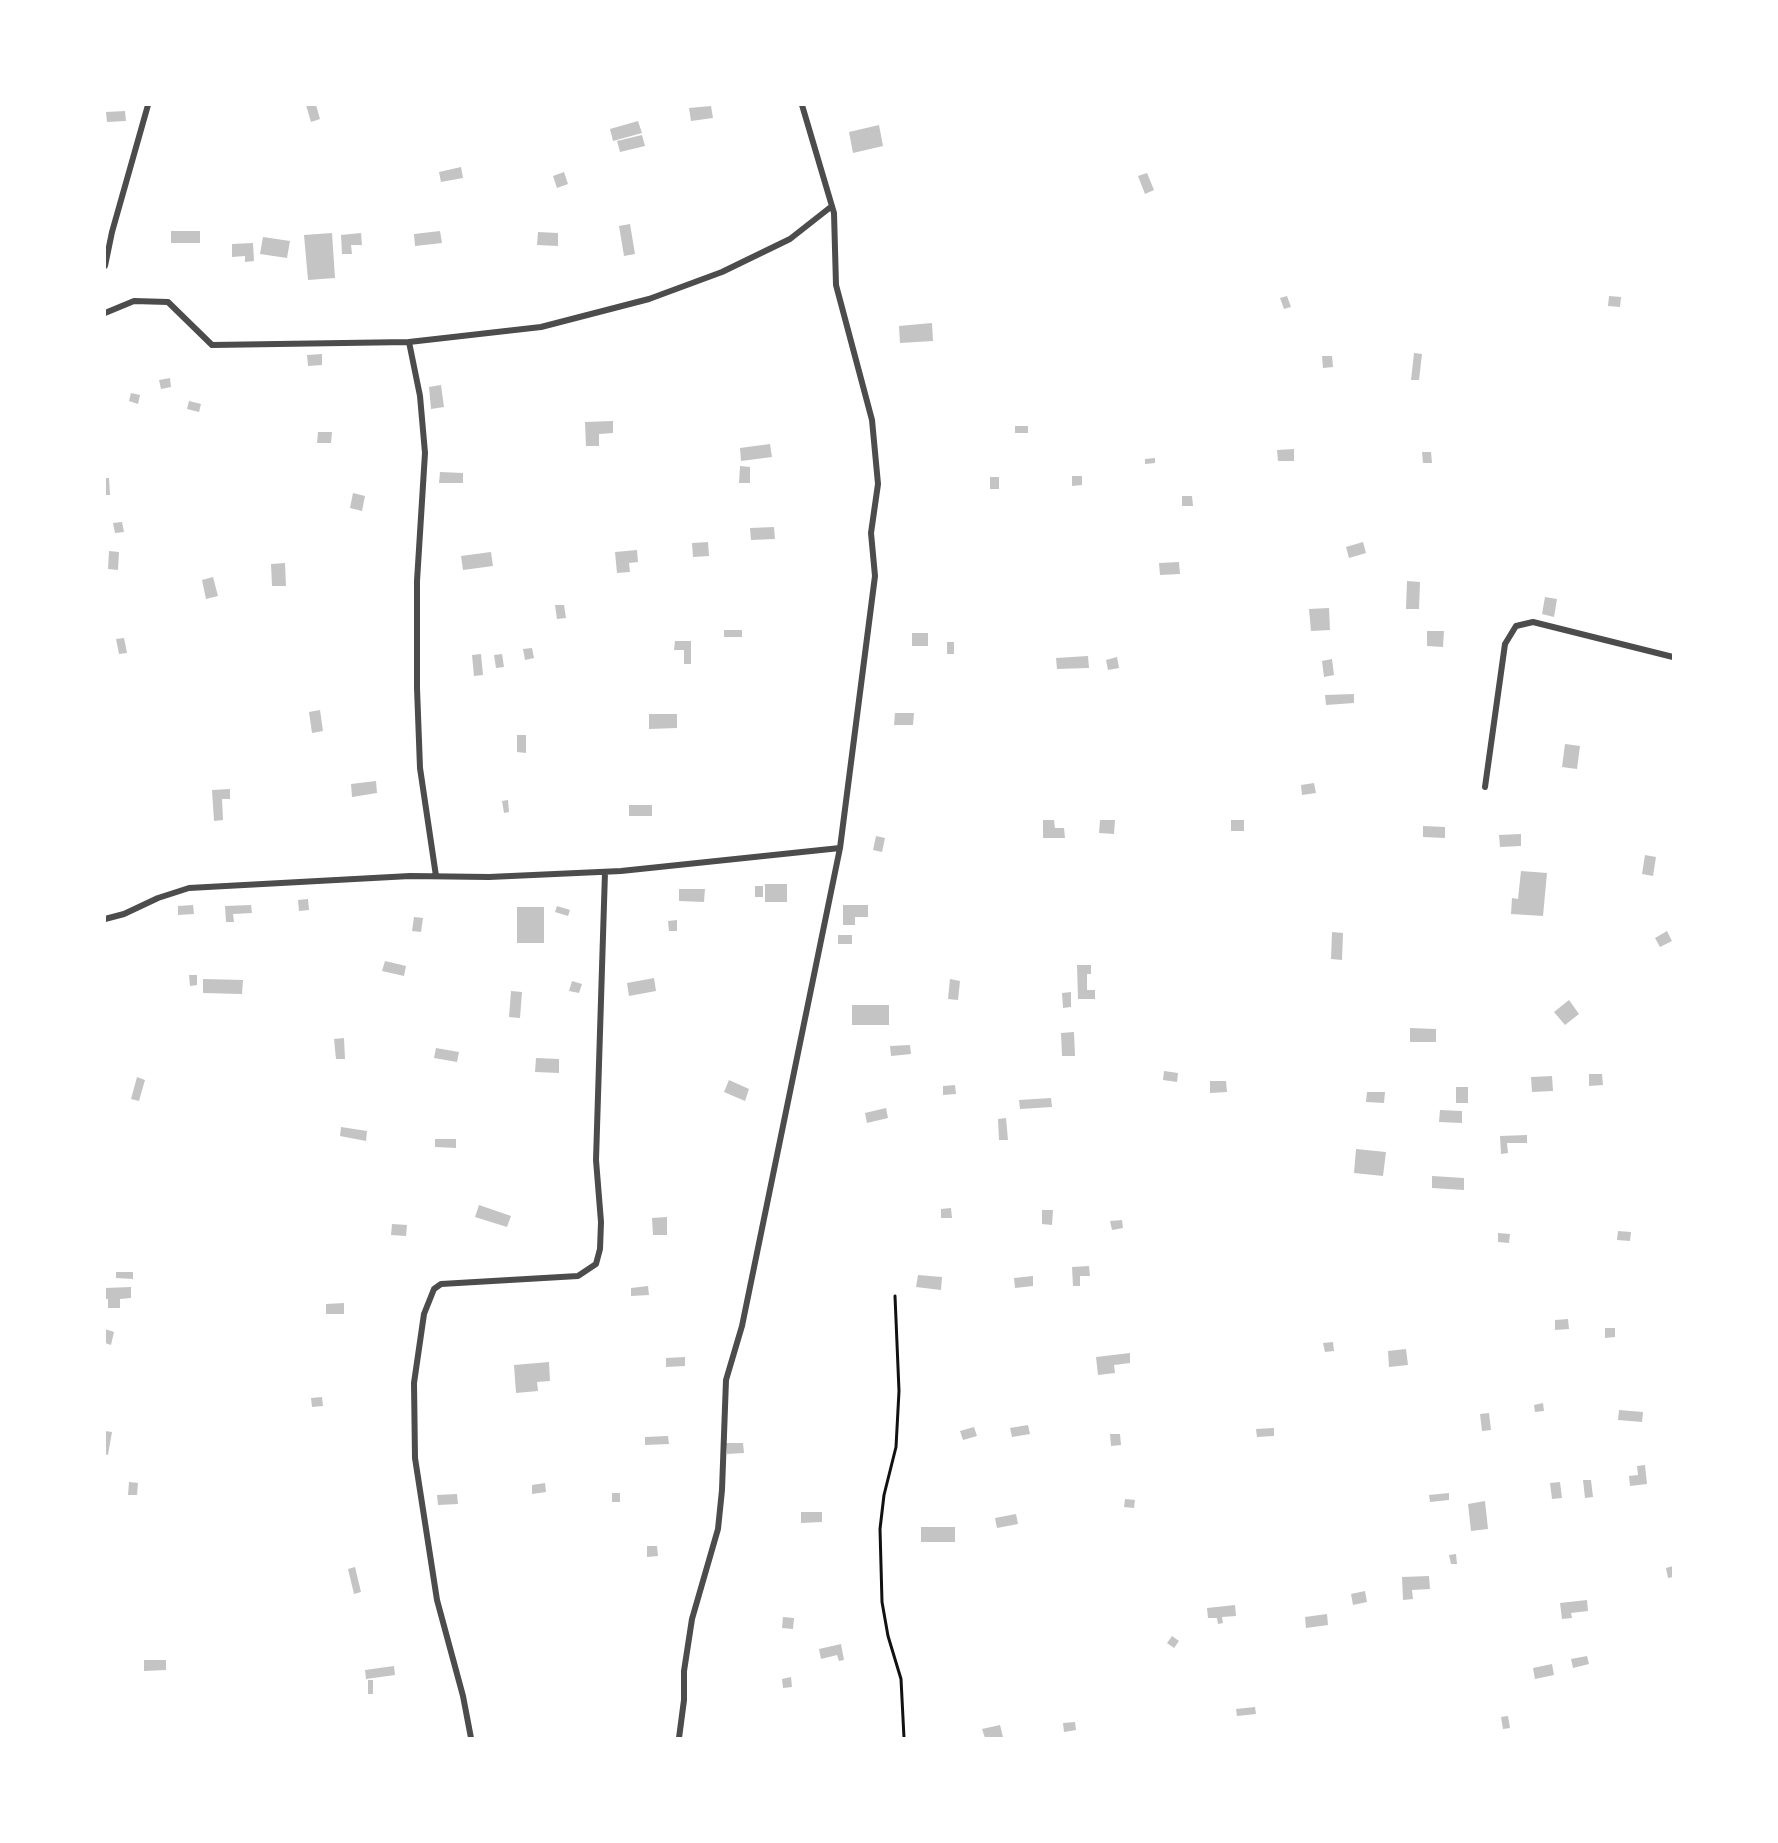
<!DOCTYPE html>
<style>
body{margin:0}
#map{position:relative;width:1778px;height:1843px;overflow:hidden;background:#fff;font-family:Literata,serif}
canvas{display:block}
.frame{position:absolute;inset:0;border:106px solid #fff;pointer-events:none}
</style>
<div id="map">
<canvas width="1778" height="1843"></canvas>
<div class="frame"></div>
</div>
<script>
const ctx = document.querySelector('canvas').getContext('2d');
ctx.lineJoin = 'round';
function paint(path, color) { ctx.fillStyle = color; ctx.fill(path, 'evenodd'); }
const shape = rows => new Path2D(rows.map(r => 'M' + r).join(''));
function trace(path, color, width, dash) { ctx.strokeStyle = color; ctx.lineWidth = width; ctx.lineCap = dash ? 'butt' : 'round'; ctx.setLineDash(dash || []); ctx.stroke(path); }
paint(shape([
 [306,105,316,105,320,119,311,122],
 [711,106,713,118,691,121,689,108],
 [125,111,126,121,107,122,106,112],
 [638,121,642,133,613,141,610,129],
 [879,125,883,146,853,153,849,132],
 [642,135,645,146,620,152,617,141],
 [461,167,463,178,441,182,439,172],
 [564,172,568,184,557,188,553,176],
 [1147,173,1154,190,1145,194,1138,176],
 [630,224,635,254,624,256,619,226],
 [171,231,200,231,200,243,171,243],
 [440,231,442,243,415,246,414,234],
 [538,232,558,233,558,246,537,245],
 [332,233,335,278,308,280,304,235],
 [361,233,362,245,351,245,352,254,342,254,341,235],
 [263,237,290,241,287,258,260,254],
 [253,243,254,261,245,262,245,256,232,257,232,244],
 [1287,296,1291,307,1284,309,1280,298],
 [1609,296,1621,297,1620,307,1608,306],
 [932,323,933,341,900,343,899,326],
 [1414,353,1422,354,1419,380,1411,380],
 [322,354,322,365,308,366,307,355],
 [1322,356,1332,356,1333,367,1323,368],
 [170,378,171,387,161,389,159,380],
 [441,385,444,407,431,409,429,387],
 [131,393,140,395,138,404,129,401],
 [189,401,201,404,199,412,187,409],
 [613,421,613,433,599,434,599,446,586,446,585,422],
 [1015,426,1028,426,1028,433,1015,433],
 [318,432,332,432,331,443,317,443],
 [770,444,772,457,741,461,740,448],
 [1294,449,1294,461,1278,461,1277,450],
 [1422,452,1431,452,1432,463,1423,463],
 [1155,458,1155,463,1145,464,1145,459],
 [740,466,750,467,750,483,739,483],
 [440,472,463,473,463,483,439,483],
 [1072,476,1082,476,1082,485,1072,486],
 [990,477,999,477,999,489,990,489],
 [105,478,109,478,110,495,105,495],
 [353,493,365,496,362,511,350,508],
 [1182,496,1192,496,1193,506,1182,506],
 [122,522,124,532,115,533,113,523],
 [774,527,775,539,751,540,750,528],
 [708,542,709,556,693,557,692,543],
 [1363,542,1366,553,1349,558,1346,547],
 [637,550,638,562,629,563,630,572,617,573,615,552],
 [109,551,119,552,118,570,108,569],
 [491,552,493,566,463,570,461,556],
 [1179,562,1180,574,1160,575,1159,563],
 [285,563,286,586,272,586,271,564],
 [213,577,218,596,206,599,202,580],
 [1407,581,1420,582,1419,609,1406,609],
 [1545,597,1557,599,1554,617,1542,614],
 [555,605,564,605,566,618,557,619],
 [1329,608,1330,630,1311,631,1309,609],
 [724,630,742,630,742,637,724,637],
 [1427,631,1444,631,1443,647,1427,646],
 [912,633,928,633,928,646,912,646],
 [124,638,127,653,119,654,116,639],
 [675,641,691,641,691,664,684,664,684,650,674,650],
 [947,642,954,642,954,654,947,654],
 [532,648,534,658,525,660,523,649],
 [481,654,483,675,474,676,472,655],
 [502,654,504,667,496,668,494,655],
 [1088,656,1089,668,1057,669,1056,658],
 [1117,657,1119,668,1108,670,1106,660],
 [1332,659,1334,675,1324,677,1322,661],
 [1354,694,1354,703,1326,705,1325,695],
 [320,710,323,731,312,733,309,712],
 [895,713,914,713,913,725,894,725],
 [649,714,677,714,677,728,649,729],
 [517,735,526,735,526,753,517,752],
 [1565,744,1580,746,1577,769,1562,767],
 [376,781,377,793,352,797,351,784],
 [1314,783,1316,793,1302,795,1301,785],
 [230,789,230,799,222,799,223,820,214,821,212,790],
 [508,800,509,812,504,813,502,801],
 [629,805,652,805,652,816,629,816],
 [1043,820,1054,820,1055,828,1064,828,1065,838,1043,838],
 [1100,820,1115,820,1114,834,1099,833],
 [1231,820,1244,820,1244,831,1231,831],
 [1423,826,1445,827,1445,838,1423,837],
 [1521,834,1521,846,1500,847,1499,835],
 [876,836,885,838,882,852,873,850],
 [1645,855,1656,857,1653,876,1642,874],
 [1521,871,1547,873,1543,916,1511,914,1512,898,1518,899],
 [765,884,787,884,787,902,765,902],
 [755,886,763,886,763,897,755,897],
 [679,889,705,889,704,902,679,901],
 [308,899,309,910,299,911,298,900],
 [193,905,194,914,178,915,178,906],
 [251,905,252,913,233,914,234,922,226,922,225,906],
 [843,905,868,905,868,917,855,917,855,925,843,925],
 [557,906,570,910,568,916,555,912],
 [517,907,544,907,544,943,517,943],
 [414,917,423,918,421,932,412,931],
 [677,920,677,931,669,931,668,921],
 [1667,931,1672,941,1660,947,1655,938],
 [1332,932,1343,933,1342,960,1331,959],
 [838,935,852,935,852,944,838,944],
 [385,961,406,966,404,976,382,971],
 [1077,965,1091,965,1091,974,1087,974,1087,990,1095,990,1095,999,1078,999],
 [189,975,197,975,197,985,190,986],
 [654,978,656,991,629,996,627,983],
 [203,979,243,980,242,994,203,993],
 [950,979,960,981,958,1000,948,999],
 [572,981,582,984,579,993,569,991],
 [511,991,522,992,520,1018,509,1017],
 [1071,992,1071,1007,1063,1008,1062,993],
 [1569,1000,1579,1014,1565,1025,1554,1012],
 [852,1005,889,1005,889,1025,852,1025],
 [1410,1028,1436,1029,1436,1042,1410,1042],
 [1074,1032,1075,1056,1062,1056,1061,1033],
 [344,1038,345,1059,336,1059,334,1039],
 [910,1045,911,1054,891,1056,890,1046],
 [436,1048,459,1052,457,1062,434,1058],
 [536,1058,559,1059,559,1073,535,1072],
 [1164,1071,1178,1073,1177,1082,1163,1080],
 [1589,1074,1602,1074,1603,1085,1589,1086],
 [1552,1076,1553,1091,1532,1092,1531,1077],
 [137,1077,145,1080,139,1101,131,1099],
 [729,1080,749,1089,745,1101,724,1092],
 [1210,1081,1226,1081,1227,1092,1210,1093],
 [955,1085,956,1094,943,1095,943,1086],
 [1456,1087,1468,1087,1468,1103,1456,1103],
 [1367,1092,1385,1092,1384,1103,1366,1102],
 [1051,1098,1052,1107,1020,1109,1019,1100],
 [886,1108,888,1118,867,1123,865,1113],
 [1440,1110,1462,1111,1462,1123,1439,1122],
 [1006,1118,1008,1140,999,1140,998,1119],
 [341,1127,367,1131,366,1141,340,1136],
 [1527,1135,1527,1143,1507,1143,1508,1153,1501,1154,1500,1136],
 [435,1139,456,1139,456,1148,435,1147],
 [1356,1149,1386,1152,1383,1176,1354,1173],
 [1432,1176,1464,1178,1464,1190,1432,1188],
 [479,1205,511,1216,507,1227,475,1217],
 [951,1208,952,1218,941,1218,941,1209],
 [1042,1210,1053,1210,1052,1225,1042,1224],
 [667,1217,667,1235,653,1235,652,1218],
 [1122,1220,1123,1228,1112,1230,1110,1221],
 [392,1224,407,1225,406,1236,391,1235],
 [1618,1231,1631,1232,1630,1241,1617,1240],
 [1498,1233,1510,1234,1509,1243,1498,1242],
 [1089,1266,1090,1276,1080,1276,1080,1286,1073,1286,1072,1267],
 [116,1272,133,1272,133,1279,116,1278],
 [918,1275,942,1277,941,1290,916,1287],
 [1033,1276,1033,1286,1015,1288,1014,1278],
 [648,1286,649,1295,631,1296,631,1288],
 [131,1287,131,1298,120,1299,120,1308,108,1308,108,1299,105,1299,105,1288],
 [344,1303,344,1314,326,1314,326,1304],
 [1568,1319,1569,1329,1555,1330,1555,1320],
 [1605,1328,1615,1328,1615,1337,1605,1338],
 [105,1329,114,1332,111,1345,105,1343],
 [1333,1342,1334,1351,1325,1352,1323,1343],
 [1406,1349,1408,1365,1389,1367,1388,1351],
 [1130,1353,1130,1363,1114,1365,1115,1373,1098,1375,1096,1357],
 [685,1357,685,1366,666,1367,666,1358],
 [549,1362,550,1381,537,1382,538,1391,516,1393,514,1365],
 [322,1397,323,1406,312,1407,311,1398],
 [1543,1403,1544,1411,1535,1412,1534,1405],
 [1619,1410,1643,1412,1642,1422,1618,1420],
 [1489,1413,1491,1430,1482,1431,1480,1414],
 [1028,1425,1030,1434,1012,1437,1010,1428],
 [974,1427,977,1436,963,1440,960,1431],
 [1274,1428,1274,1436,1257,1437,1256,1429],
 [105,1431,112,1432,108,1455,105,1454],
 [1110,1434,1120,1434,1121,1445,1111,1446],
 [668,1436,669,1444,645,1445,645,1437],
 [726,1443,743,1443,744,1453,727,1454],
 [1645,1465,1647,1484,1630,1486,1629,1476,1638,1475,1637,1466],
 [1583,1480,1591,1480,1593,1497,1585,1498],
 [129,1482,138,1483,137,1495,128,1495],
 [1560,1482,1562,1498,1552,1499,1550,1483],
 [545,1483,546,1492,532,1494,532,1485],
 [612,1493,620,1493,620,1502,612,1502],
 [1449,1493,1449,1500,1430,1502,1429,1495],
 [457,1494,458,1504,438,1505,437,1495],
 [1125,1499,1135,1500,1134,1508,1124,1507],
 [1485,1501,1488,1529,1471,1531,1468,1504],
 [801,1512,822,1512,822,1522,801,1523],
 [1016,1514,1018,1524,997,1528,995,1518],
 [921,1527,955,1527,955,1542,921,1542],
 [647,1546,657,1546,658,1556,647,1557],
 [1456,1554,1457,1564,1451,1564,1449,1555],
 [1673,1566,1673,1577,1668,1578,1666,1568],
 [355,1567,361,1592,354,1594,348,1569],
 [1429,1576,1430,1589,1412,1590,1413,1599,1403,1600,1402,1577],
 [1365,1591,1367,1602,1353,1605,1351,1594],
 [1587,1600,1588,1611,1571,1613,1572,1618,1562,1619,1560,1603],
 [1235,1605,1236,1616,1222,1617,1223,1623,1218,1624,1217,1618,1208,1618,1207,1608],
 [1327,1614,1328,1625,1306,1628,1305,1617],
 [783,1617,794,1618,793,1629,782,1628],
 [1172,1636,1179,1641,1174,1648,1167,1643],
 [841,1644,844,1660,839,1661,837,1655,821,1659,819,1649],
 [1587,1656,1589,1664,1573,1668,1571,1659],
 [144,1660,166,1660,166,1670,144,1671],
 [1552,1664,1554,1675,1535,1679,1533,1668],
 [394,1666,395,1675,366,1679,365,1670],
 [791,1677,792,1687,783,1688,782,1679],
 [368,1680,373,1680,373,1694,368,1694],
 [1255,1707,1256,1714,1237,1716,1236,1709],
 [1508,1716,1510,1728,1503,1729,1501,1717],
 [1075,1722,1076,1730,1064,1732,1063,1723],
 [1000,1725,1003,1737,985,1738,982,1729]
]), '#c4c4c4');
trace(shape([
 [895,1296,899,1391,896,1447,884,1495,880,1529,882,1602,888,1636,901,1679,904,1738]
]), '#111', 3);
trace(shape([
 [105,266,112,232,148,105],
 [105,313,134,301,168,302,212,345,409,342,541,327,649,299,722,272,790,239,832,206],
 [409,342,420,396,425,453,417,581,417,688,420,768,436,876],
 [1485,787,1505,644,1516,626,1533,622,1673,657],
 [105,919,124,914,158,898,189,888,410,876,489,877,621,871,840,848],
 [471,1738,463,1696,437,1600,415,1458,414,1383,424,1314,434,1289,441,1284,578,1276,596,1264,600,1249,601,1222,596,1160,605,872],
 [679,1738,684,1700,684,1671,692,1619,718,1529,722,1490,726,1380,742,1326,840,848,875,576,871,533,878,484,872,420,836,285,834,213,802,105]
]), '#4c4c4c', 6);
</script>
